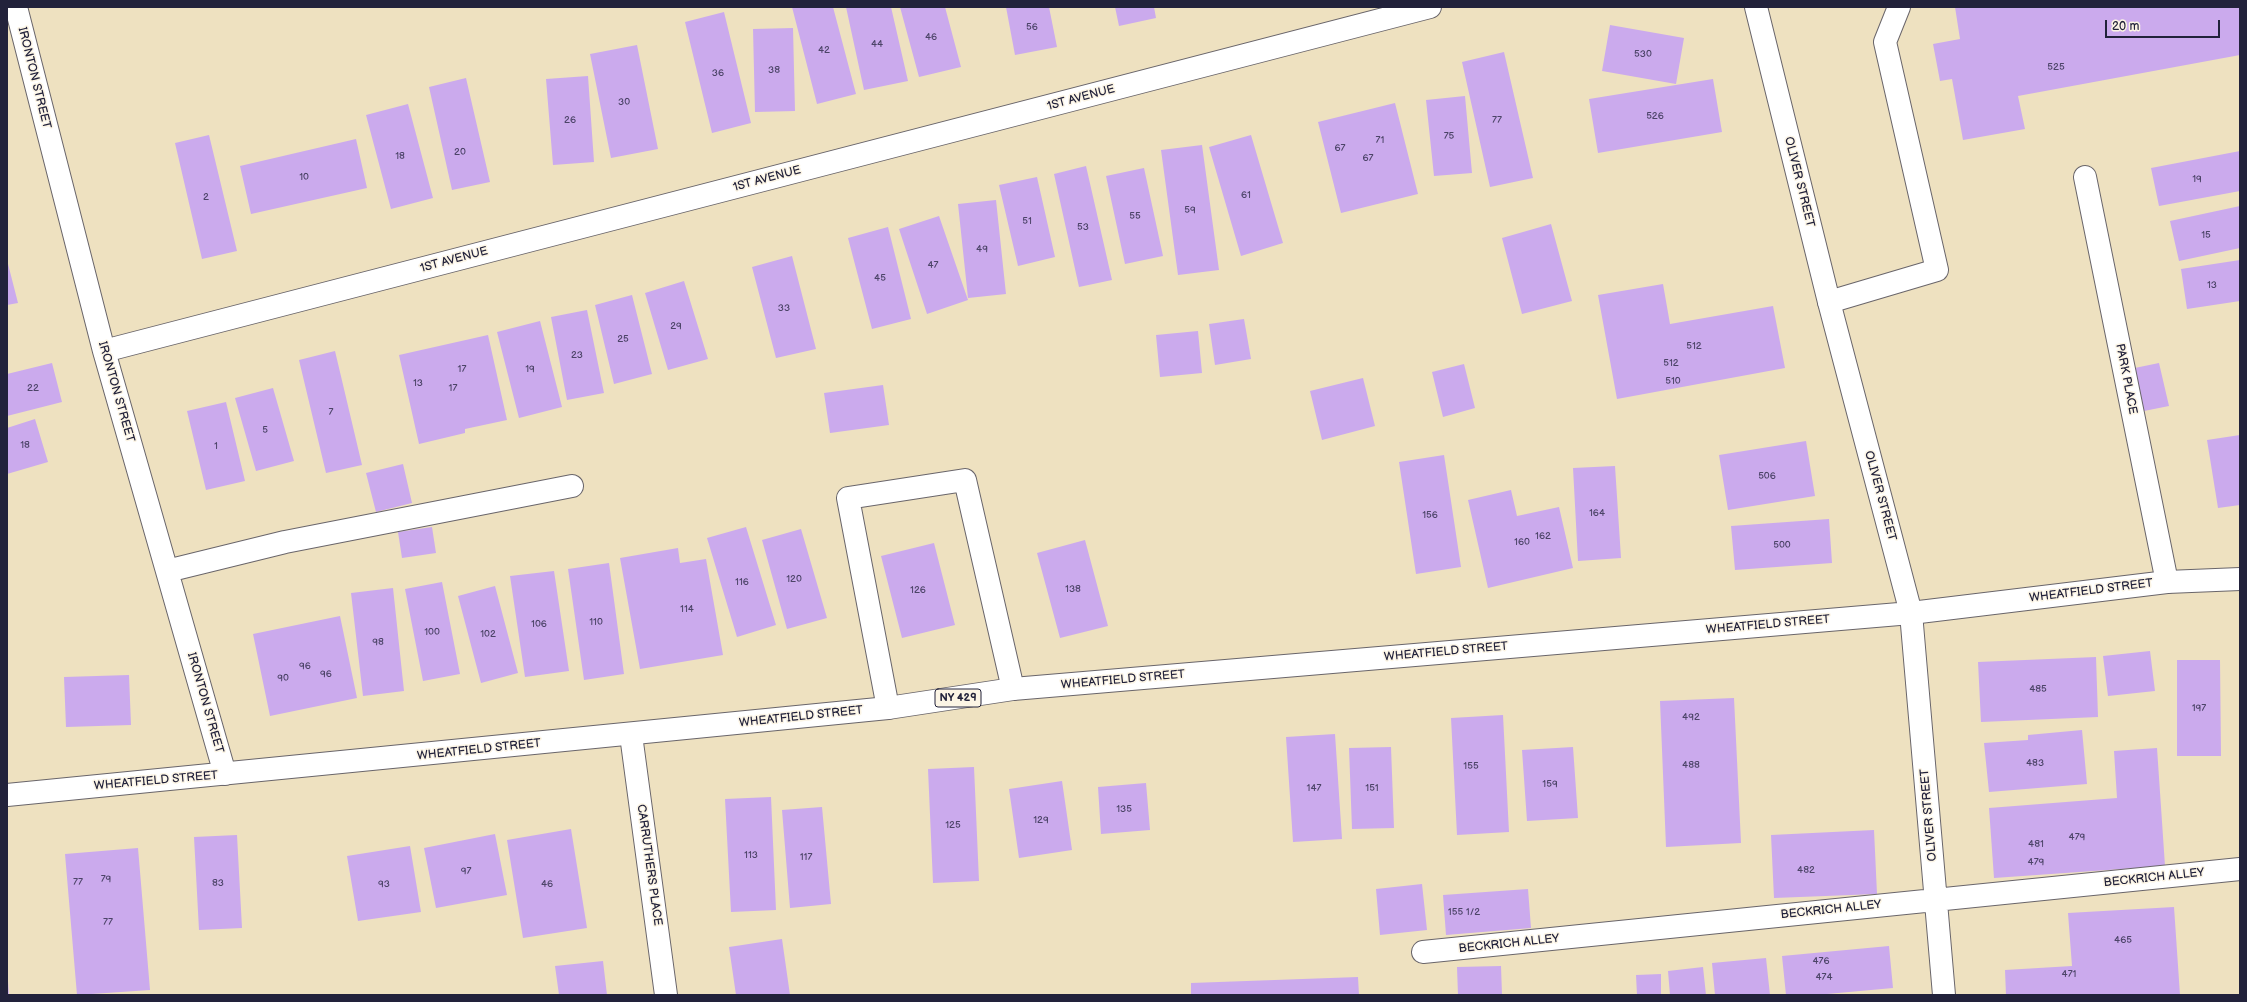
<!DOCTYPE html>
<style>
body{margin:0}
#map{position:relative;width:2247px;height:1002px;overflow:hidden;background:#eee1c0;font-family:"Balsamiq Sans",sans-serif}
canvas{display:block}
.frame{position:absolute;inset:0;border:8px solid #22223b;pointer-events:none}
.scale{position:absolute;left:2105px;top:20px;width:115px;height:18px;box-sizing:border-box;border:2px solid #22223b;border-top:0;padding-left:5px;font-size:12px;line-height:14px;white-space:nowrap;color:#22223b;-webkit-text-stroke:3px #fcf5e5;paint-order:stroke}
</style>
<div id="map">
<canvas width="2247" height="1002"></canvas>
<div class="frame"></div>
<div class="scale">20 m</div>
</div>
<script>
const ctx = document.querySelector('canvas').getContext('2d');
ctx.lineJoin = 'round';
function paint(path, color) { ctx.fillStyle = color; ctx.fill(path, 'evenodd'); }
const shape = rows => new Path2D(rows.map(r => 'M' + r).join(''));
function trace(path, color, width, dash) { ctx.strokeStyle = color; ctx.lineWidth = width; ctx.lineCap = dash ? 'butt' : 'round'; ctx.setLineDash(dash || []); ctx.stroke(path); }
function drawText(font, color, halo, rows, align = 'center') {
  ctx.font = font + ' "Balsamiq Sans",sans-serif'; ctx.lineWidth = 3; ctx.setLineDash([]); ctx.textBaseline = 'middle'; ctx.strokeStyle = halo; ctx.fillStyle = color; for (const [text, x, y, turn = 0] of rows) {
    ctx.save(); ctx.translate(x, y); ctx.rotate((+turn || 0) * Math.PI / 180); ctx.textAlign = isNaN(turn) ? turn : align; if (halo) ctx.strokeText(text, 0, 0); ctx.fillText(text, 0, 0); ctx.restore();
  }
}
paint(shape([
 [792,7,833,7,856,94,817,104],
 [846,7,891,7,908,81,864,90],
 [900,7,945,7,961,67,919,77],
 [1006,7,1049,7,1057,47,1015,55],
 [1115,7,1154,7,1156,18,1119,26],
 [1955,7,2240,7,2240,55,2018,96,2025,129,1963,140,1952,79,1940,81,1933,44,1960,39],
 [724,12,751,123,712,133,685,22],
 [1610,25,1684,38,1676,84,1602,71],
 [793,28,795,111,755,112,753,29],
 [637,45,658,149,611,158,590,54],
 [1504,52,1533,178,1490,187,1462,62],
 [588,76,594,162,553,165,546,79],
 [466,78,490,182,452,190,429,87],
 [1713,79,1722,132,1598,153,1589,99],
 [1465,96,1472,173,1434,176,1426,100],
 [1395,103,1418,194,1341,213,1318,122],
 [408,104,433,198,391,209,366,115],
 [209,135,237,251,202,259,175,143],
 [1251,135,1283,243,1241,256,1209,147],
 [356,139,367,188,251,214,240,166],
 [1202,145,1219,270,1178,275,1161,150],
 [2240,151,2240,191,2159,206,2151,168],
 [1086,166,1112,280,1079,287,1054,174],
 [1144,168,1163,256,1125,264,1106,176],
 [1037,177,1055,257,1018,266,999,185],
 [996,200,1006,294,968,298,958,204],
 [2240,206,2240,248,2179,261,2170,221],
 [939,216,968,300,927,314,899,229],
 [1551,224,1572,301,1522,314,1502,238],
 [888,227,911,319,872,329,848,238],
 [792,256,816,349,776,358,752,267],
 [7,260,18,303,7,305],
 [2240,260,2240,301,2187,309,2181,269],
 [684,281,708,359,668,370,645,293],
 [1663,284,1670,324,1773,306,1785,368,1617,399,1598,295],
 [632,295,652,374,614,384,595,305],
 [587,310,604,393,567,400,551,317],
 [1244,319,1251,359,1215,365,1209,324],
 [540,321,562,407,519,418,497,332],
 [1198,331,1202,373,1160,377,1156,335],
 [488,335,507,420,465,429,465,433,419,444,399,355],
 [335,351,362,465,326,473,299,360],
 [52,363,62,402,7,416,7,374],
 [2159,363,2169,406,2134,413,2125,370],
 [1464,364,1475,408,1443,417,1432,372],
 [1363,378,1375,426,1322,440,1310,391],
 [883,385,889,425,830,433,824,393],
 [273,388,294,461,256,471,235,398],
 [226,402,245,481,206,490,187,411],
 [35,419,48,462,7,474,7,428],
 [2240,435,2240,505,2218,508,2207,440],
 [1806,441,1815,496,1728,510,1719,455],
 [1444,455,1461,567,1416,574,1399,462],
 [403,464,412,503,376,512,366,473],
 [1615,466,1621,558,1578,561,1573,468],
 [1511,490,1517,516,1559,507,1573,568,1488,588,1468,500],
 [1829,519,1832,563,1735,570,1731,526],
 [432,527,436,553,402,558,398,532],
 [746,527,776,625,737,637,707,538],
 [801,529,827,618,787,629,762,540],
 [1085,540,1108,626,1060,638,1037,553],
 [934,543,955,625,902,638,881,556],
 [678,548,680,563,706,559,723,655,640,669,620,558],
 [609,563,624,674,584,680,568,569],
 [554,571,569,671,525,677,510,576],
 [442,582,460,674,423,681,405,589],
 [495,586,518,673,481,683,458,596],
 [393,588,404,691,363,696,351,593],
 [340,616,357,698,270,716,253,634],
 [2150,651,2155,691,2108,696,2103,656],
 [2096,657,2098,717,1981,722,1978,662],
 [2177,660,2220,660,2221,756,2177,756],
 [129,675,131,725,66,727,64,677],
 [1734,698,1741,843,1666,847,1660,701],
 [1503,715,1509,832,1457,835,1451,718],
 [2082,730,2087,784,1989,792,1984,743,2028,740,2028,735],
 [1335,734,1342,839,1293,842,1286,737],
 [1391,747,1394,828,1352,829,1349,748],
 [1573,747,1578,818,1527,821,1522,750],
 [2157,748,2165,866,1994,878,1989,808,2117,798,2114,751],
 [974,767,979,881,933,883,928,769],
 [1062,781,1072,850,1019,858,1009,789],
 [1146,783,1150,830,1101,834,1098,787],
 [771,797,776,910,731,912,725,799],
 [822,807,831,904,790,908,782,810],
 [571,829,587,928,523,938,507,840],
 [1874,830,1877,894,1774,898,1771,835],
 [495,834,507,895,436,908,424,848],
 [237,835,242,928,199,930,194,837],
 [410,846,421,912,358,921,347,856],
 [138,848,150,990,77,995,65,854],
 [1422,884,1427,930,1380,935,1376,889],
 [1528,889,1531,928,1446,935,1443,895],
 [2174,907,2180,995,2006,995,2005,970,2072,966,2068,913],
 [782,939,790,995,736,995,729,947],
 [1889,946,1893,988,1816,995,1786,995,1782,956],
 [1766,958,1770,995,1715,995,1712,963],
 [603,961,607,995,559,995,555,966],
 [1501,966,1502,995,1458,995,1457,967],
 [1703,967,1706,995,1670,995,1668,971],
 [1661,974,1661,995,1637,995,1636,975],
 [1358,977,1359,995,1191,995,1191,983],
 [7,981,8,981,9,995,7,995]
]), '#cbaaed');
const minor = shape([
 [16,7,104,351,225,774],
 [2085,177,2167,582],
 [1829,302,1937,270,1885,42,1899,7],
 [104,351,1430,7],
 [167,571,285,542,572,486],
 [1911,613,1944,995],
 [888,708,848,498,965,480,1013,689],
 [631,735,666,995],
 [1423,952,2240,869]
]);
const major = shape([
 [1756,7,1829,302,1911,613],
 [7,795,888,708,1013,689,1911,613,2167,582,2240,579]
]);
trace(minor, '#69656a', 24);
trace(major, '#69656a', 24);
trace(minor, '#fff', 22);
trace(major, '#fff', 22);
drawText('10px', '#4c4468', null, [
 ["56",1032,27],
 ["46",931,37],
 ["44",877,44],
 ["42",824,50],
 ["530",1643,54],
 ["525",2056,67],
 ["38",774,70],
 ["36",718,73],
 ["30",624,102],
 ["526",1655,116],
 ["26",570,120],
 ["77",1497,120],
 ["75",1449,136],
 ["71",1380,140],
 ["67",1340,148],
 ["20",460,152],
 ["18",400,156],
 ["67",1368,158],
 ["10",304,177],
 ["19",2197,179],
 ["61",1246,195],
 ["2",206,197],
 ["59",1190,210],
 ["55",1135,216],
 ["51",1027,221],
 ["53",1083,227],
 ["15",2206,235],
 ["49",982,249],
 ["47",933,265],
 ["45",880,278],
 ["13",2212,285],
 ["33",784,308],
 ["29",676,326],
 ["25",623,339],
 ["512",1694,346],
 ["23",577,355],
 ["512",1671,363],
 ["17",462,369],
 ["19",530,369],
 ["510",1673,381],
 ["13",418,383],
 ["22",33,388],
 ["17",453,388],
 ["7",331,412],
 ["5",265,430],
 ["18",25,445],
 ["1",216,446],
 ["506",1767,476],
 ["164",1597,513],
 ["156",1430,515],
 ["162",1543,536],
 ["160",1522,542],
 ["500",1782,545],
 ["120",794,579],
 ["116",742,582],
 ["138",1073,589],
 ["126",918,590],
 ["114",687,609],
 ["110",596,622],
 ["106",539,624],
 ["100",432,632],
 ["102",488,634],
 ["98",378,642],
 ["96",305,666],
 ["96",326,674],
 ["90",283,678],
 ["485",2038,689],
 ["197",2199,708],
 ["492",1691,717],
 ["483",2035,763],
 ["488",1691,765],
 ["155",1471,766],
 ["159",1550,784],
 ["147",1314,788],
 ["151",1372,788],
 ["135",1124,809],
 ["129",1041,820],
 ["125",953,825],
 ["479",2077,837],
 ["481",2036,844],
 ["113",751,855],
 ["117",806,857],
 ["479",2036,862],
 ["482",1806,870],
 ["97",466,871],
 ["79",106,879],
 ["77",78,882],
 ["83",218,883],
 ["93",384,884],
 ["46",547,884],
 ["155 1/2",1464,912],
 ["77",108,922],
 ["465",2123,940],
 ["476",1821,961],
 ["471",2069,974],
 ["474",1824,977]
]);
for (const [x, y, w] of [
 [958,698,46]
]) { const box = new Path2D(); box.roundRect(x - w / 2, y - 9, w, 18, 3); ctx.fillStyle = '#fcf5e5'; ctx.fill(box); trace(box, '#22223b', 1); }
drawText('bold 11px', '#22223b', null, [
 ["NY 429",958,698]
]);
drawText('12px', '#22223b', '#fcf5e5', [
 ["IRONTON STREET",34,78,76],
 ["1ST AVENUE",1081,98,-15],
 ["1ST AVENUE",767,179,-15],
 ["OLIVER STREET",1799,182,76],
 ["1ST AVENUE",454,260,-15],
 ["PARK PLACE",2126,379,79],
 ["IRONTON STREET",116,392,74],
 ["OLIVER STREET",1880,496,75],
 ["WHEATFIELD STREET",2091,591,-7],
 ["WHEATFIELD STREET",1768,625,-5],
 ["WHEATFIELD STREET",1446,652,-5],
 ["WHEATFIELD STREET",1123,680,-5],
 ["IRONTON STREET",205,703,74],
 ["WHEATFIELD STREET",801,717,-6],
 ["WHEATFIELD STREET",479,750,-6],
 ["WHEATFIELD STREET",156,781,-5],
 ["OLIVER STREET",1929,815,-95],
 ["CARRUTHERS PLACE",649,865,82],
 ["BECKRICH ALLEY",2154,878,-6],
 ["BECKRICH ALLEY",1831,910,-6],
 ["BECKRICH ALLEY",1509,944,-6]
]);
</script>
